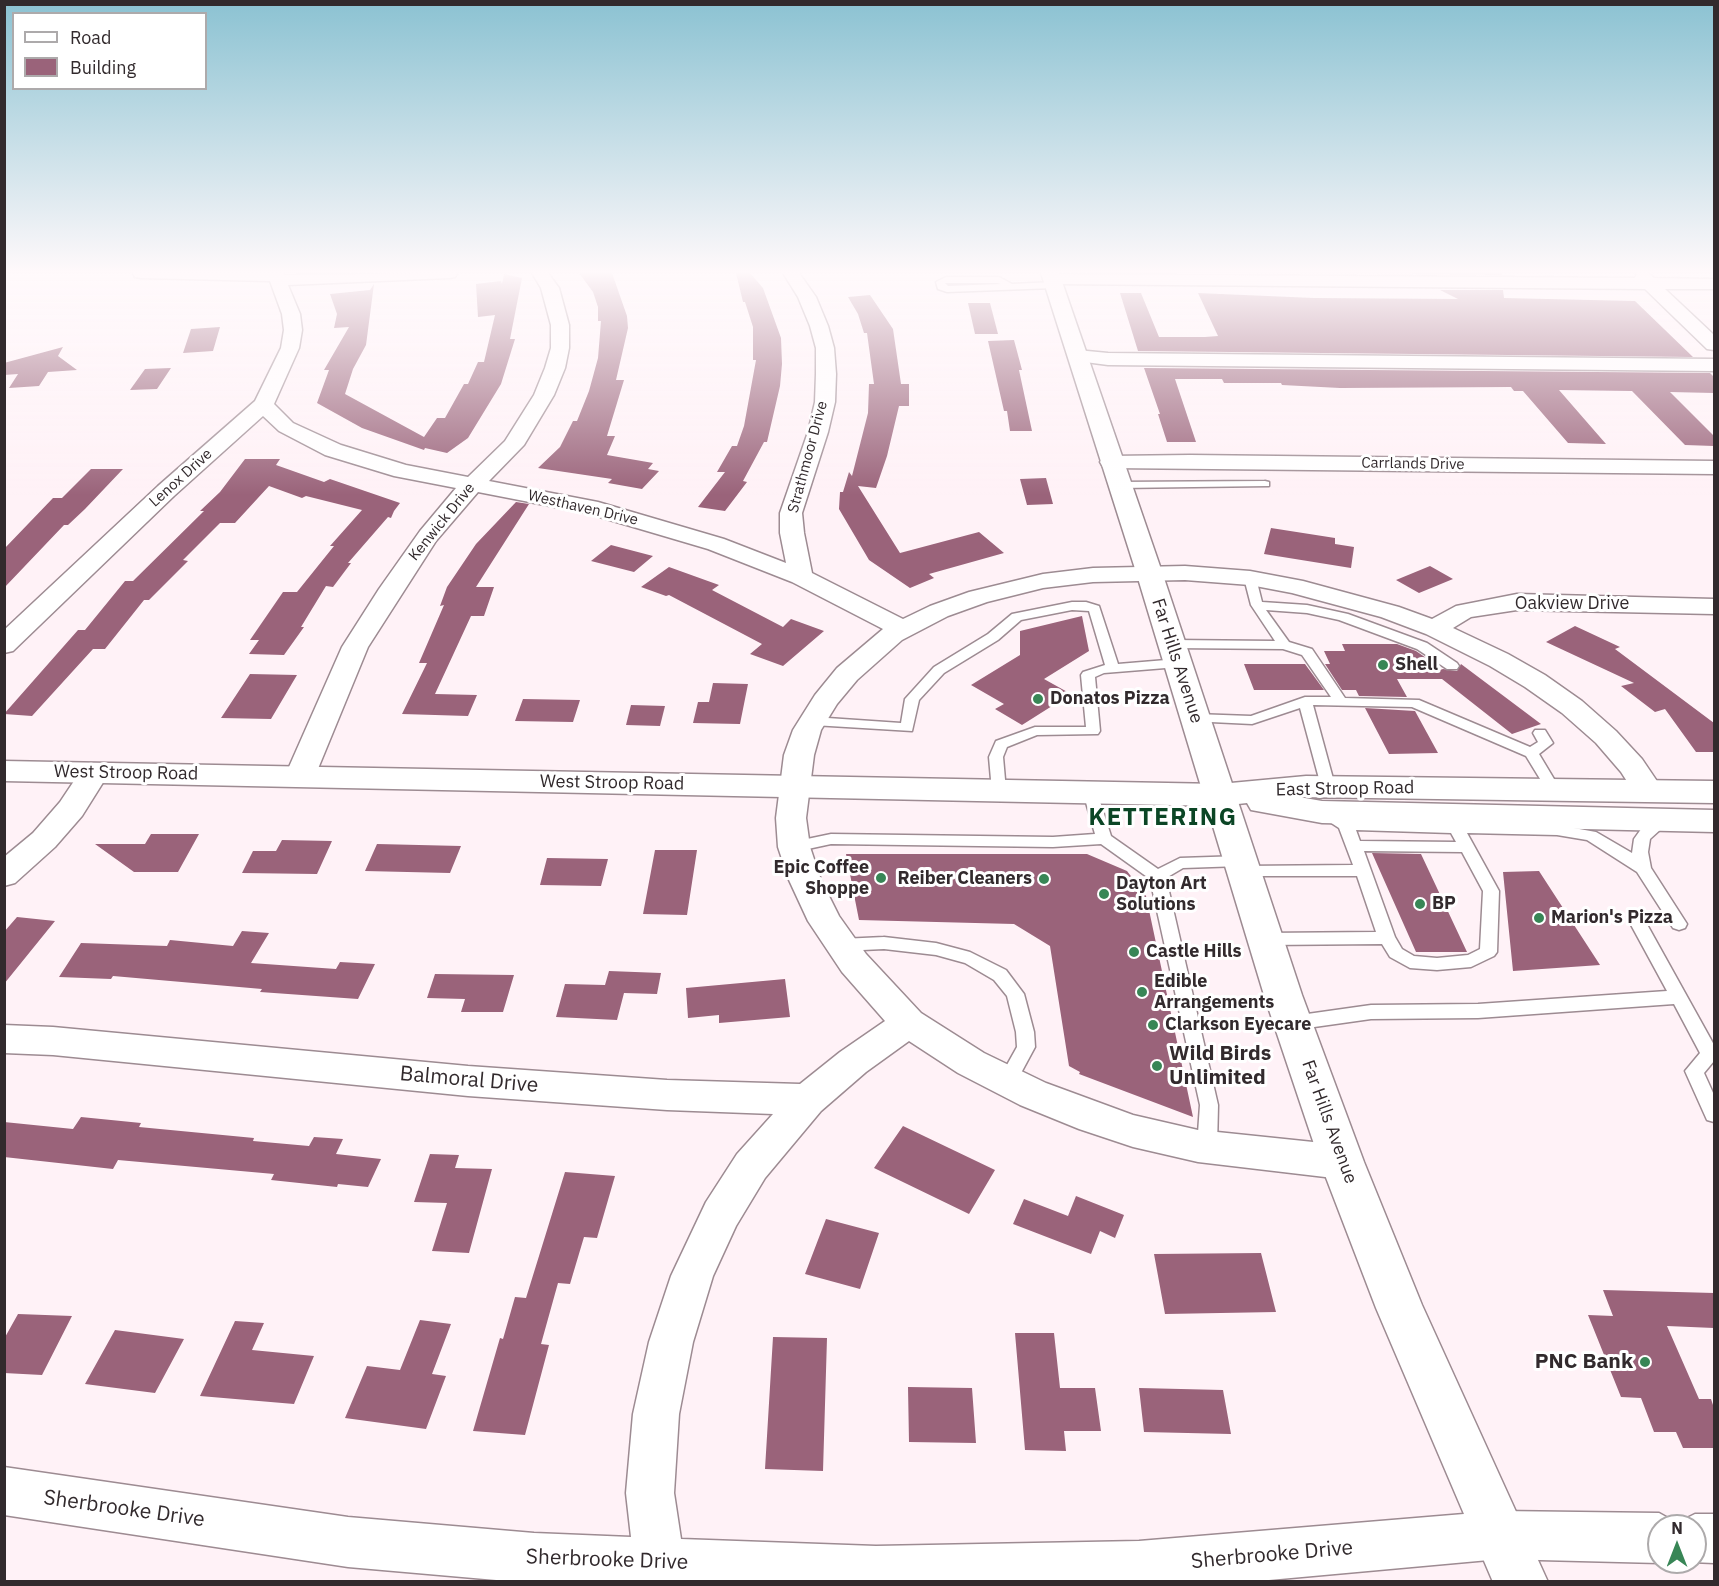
<!DOCTYPE html>
<style>
body{margin:0}
#map{position:relative;width:1719px;height:1586px;overflow:hidden;background:#fff2f7;font-family:"IBM Plex Sans",sans-serif}
canvas{display:block}
.frame{position:absolute;inset:0;border:6px solid #322a2d;pointer-events:none}
.legend{position:absolute;left:12px;top:12px;width:195px;height:78px;box-sizing:border-box;background:#fff;border:2px solid #adaaab;margin:0;padding:8px 10px;list-style:none;font-size:18px;color:#322a2d}
.legend li{display:flex;align-items:center;gap:12px;height:30px}
.legend b{width:30px;border:2px solid #adaaab}
.north{position:absolute;left:1647px;top:1514px;width:60px;height:60px;box-sizing:border-box;background:#fff;border:2px solid #adaaab;border-radius:50%;rotate:0deg;font-size:16px;font-weight:700;line-height:24px;text-align:center;color:#322a2d}
.north::after{content:'';display:block;margin:auto;width:21px;height:27px;background:#388656;clip-path:polygon(50% 0,100% 100%,50% 72%,0 100%)}
</style>
<div id="map">
<canvas width="1719" height="1586"></canvas>
<div class="frame"></div>
<ul class="legend">
<li><b style="height:8px;background:#fff"></b>Road</li>
<li><b style="height:16px;background:#9a637a"></b>Building</li>
</ul>
<div class="north">N</div>
</div>
<script>
const ctx = document.querySelector('canvas').getContext('2d');
ctx.lineJoin = 'round';
function paint(path, color) { ctx.fillStyle = color; ctx.fill(path, 'evenodd'); }
const shape = rows => new Path2D(rows.map(r => 'M' + r).join(''));
function trace(path, color, width, dash) { ctx.strokeStyle = color; ctx.lineWidth = width; ctx.lineCap = dash ? 'butt' : 'round'; ctx.setLineDash(dash || []); ctx.stroke(path); }
function drawText(font, color, halo, rows, align = 'center') {
  ctx.font = font + ' "IBM Plex Sans",sans-serif'; ctx.lineWidth = 6; ctx.setLineDash([]); ctx.textBaseline = 'middle'; ctx.strokeStyle = halo; ctx.fillStyle = color; for (const [text, x, y, turn = 0] of rows) {
    ctx.save(); ctx.translate(x, y); ctx.rotate((+turn || 0) * Math.PI / 180); ctx.textAlign = isNaN(turn) ? turn : align; if (halo) ctx.strokeText(text, 0, 0); ctx.fillText(text, 0, 0); ctx.restore();
  }
}
paint(shape([
 [579,273,612,273,627,316,628,328,616,380,624,380,607,436,615,436,607,455,653,463,648,469,659,471,642,489,608,483,612,479,538,468,560,447,573,421,577,421,589,391,598,358,601,321,598,321,598,307,593,292],
 [736,273,750,273,763,288,781,338,782,364,780,386,767,442,764,442,743,481,747,482,725,511,698,507,725,472,717,472,732,446,737,446,744,426,756,360,753,360,753,327,745,302,743,302],
 [1410,273,1502,273,1502,275,1413,274],
 [504,274,522,278,510,339,515,339,501,384,468,438,447,453,425,448,424,450,362,428,317,403,329,370,324,370,349,327,334,328,337,314,330,294,370,290,374,284,366,345,353,369,345,394,424,437,437,418,445,418,464,384,468,384,478,362,484,362,495,315,478,317,476,284,501,281,502,284],
 [1440,290,1503,290,1504,298,1635,301,1693,357,1138,351,1120,293,1141,293,1159,337,1205,337,1218,336,1198,293,1314,298,1458,299],
 [870,295,893,329,901,384,909,384,909,406,899,406,887,456,876,488,858,486,900,553,979,532,1004,553,929,574,934,578,910,588,869,560,839,509,840,492,843,492,849,472,852,476,868,413,869,384,874,384,867,333,864,333,858,314,848,297],
 [968,303,990,303,998,334,975,334],
 [220,327,213,351,183,353,191,329],
 [1014,340,1022,370,1019,370,1032,431,1010,431,1007,411,1004,411,988,341],
 [63,347,58,356,77,370,48,372,39,386,9,388,18,374,4,375,4,363],
 [171,368,157,389,130,390,145,369],
 [1144,368,1710,373,1714,377,1714,393,1670,392,1714,436,1714,446,1685,445,1632,391,1559,390,1606,444,1568,443,1523,391,1514,391,1511,387,1340,388,1282,385,1281,383,1224,383,1222,379,1175,379,1196,442,1167,442,1158,414,1160,414],
 [245,459,280,459,276,465,324,482,330,479,400,503,394,511,391,518,388,517,348,563,351,563,333,587,326,586,301,627,304,627,284,655,249,654,259,640,250,640,283,592,297,592,334,546,330,546,362,510,306,496,302,498,269,486,235,523,220,523,183,560,188,561,149,600,144,600,105,649,93,649,32,716,4,714,78,630,85,630,125,581,133,581,204,511,200,511,220,492],
 [91,469,123,469,85,509,68,525,64,525,4,588,4,549,53,498,62,498],
 [1046,478,1053,504,1027,505,1020,479],
 [516,502,529,504,476,587,494,587,484,616,471,616,435,694,477,695,468,716,402,714,427,663,419,663,444,605,440,606,447,587,476,544],
 [1271,528,1335,538,1335,544,1354,547,1351,568,1264,554],
 [611,545,653,556,634,572,591,561],
 [1430,566,1453,579,1419,593,1396,580],
 [669,567,719,585,712,590,783,627,791,619,824,631,783,666,750,654,762,644,669,595,666,596,641,587],
 [1082,616,1089,651,1044,679,1071,694,1022,725,995,709,1004,704,971,685,1020,655,1020,631],
 [1575,626,1620,647,1615,649,1714,723,1714,752,1696,752,1665,709,1655,712,1621,686,1634,683,1546,642],
 [1342,644,1397,644,1416,651,1432,662,1437,671,1443,669,1457,671,1461,664,1541,724,1512,734,1442,679,1397,679,1407,697,1359,696,1356,690,1342,690,1325,664,1330,664,1324,651,1345,651],
 [1244,664,1305,664,1324,690,1254,690],
 [250,674,297,675,271,719,221,718],
 [713,683,748,684,740,724,693,723,698,702,709,702],
 [523,699,580,700,573,722,515,721],
 [631,705,665,706,660,726,626,725],
 [1365,708,1415,711,1438,753,1389,754],
 [151,834,199,834,178,872,134,872,95,844,145,844],
 [282,840,332,841,317,874,242,873,253,851,276,851],
 [377,844,461,846,450,873,365,871],
 [655,850,697,850,687,915,643,914],
 [1372,853,1421,854,1467,952,1416,952],
 [846,854,1087,854,1127,871,1146,896,1193,1117,1079,1074,1080,1072,1069,1066,1050,946,1014,924,859,920],
 [547,858,608,859,601,886,540,885],
 [1539,871,1600,965,1513,971,1503,872],
 [17,917,55,921,4,984,4,932],
 [242,931,269,933,251,963,336,969,340,962,375,964,358,999,260,992,262,989,113,976,111,979,59,977,81,943,167,946,170,940,233,946],
 [609,971,661,973,657,994,624,993,617,1020,556,1017,565,984,605,985],
 [435,974,514,975,503,1012,461,1012,465,999,427,998],
 [785,979,790,1017,719,1023,719,1015,688,1018,686,988],
 [81,1117,141,1123,139,1127,254,1138,253,1141,309,1146,314,1137,343,1139,336,1154,381,1159,368,1187,338,1184,337,1187,271,1180,274,1174,118,1160,113,1169,4,1157,4,1122,73,1129],
 [903,1126,995,1170,969,1214,874,1168],
 [430,1154,459,1155,455,1168,492,1169,469,1253,432,1251,447,1203,414,1202],
 [565,1172,615,1176,597,1238,584,1237,570,1284,558,1283,541,1344,549,1345,525,1435,473,1431,500,1338,503,1339,515,1297,526,1298],
 [1076,1196,1124,1215,1115,1238,1100,1231,1091,1254,1013,1224,1024,1199,1068,1216],
 [826,1219,879,1233,860,1289,805,1274],
 [1261,1253,1276,1312,1165,1314,1154,1254],
 [1603,1290,1714,1293,1714,1328,1667,1326,1699,1399,1711,1399,1714,1408,1714,1448,1683,1448,1676,1432,1654,1432,1641,1398,1621,1397,1588,1315,1613,1316],
 [18,1314,72,1316,42,1375,4,1373,4,1339],
 [420,1320,451,1324,432,1374,446,1376,426,1429,345,1418,367,1366,400,1370],
 [235,1321,264,1323,252,1350,314,1356,294,1404,200,1396],
 [115,1330,184,1339,155,1393,85,1384],
 [1015,1333,1054,1333,1060,1388,1095,1388,1101,1431,1064,1431,1066,1451,1025,1450],
 [773,1337,827,1338,823,1471,765,1469],
 [908,1387,972,1388,976,1443,909,1442],
 [1139,1388,1223,1390,1231,1434,1144,1432]
]), '#9a637a');
const lane = shape([
 [946,277,999,277,1012,284,1054,282,1058,285,1054,288,947,292,938,289,936,282,946,277],
 [945,283,997,283,1001,284,948,286,945,283],
 [1265,481,1269,482,1269,486,1119,488,1113,485,1119,482,1265,481],
 [1250,574,1256,578,1262,602,1307,605,1348,614,1427,643,1457,663,1459,666,1457,669,1447,669,1417,649,1339,620,1307,613,1266,610,1289,642,1312,649,1345,698,1419,700,1530,747,1538,742,1533,733,1535,730,1545,730,1553,743,1539,754,1560,789,1558,792,1548,792,1526,756,1412,707,1313,705,1335,786,1328,791,1321,786,1300,708,1252,724,1190,721,1188,718,1190,715,1195,714,1251,716,1305,697,1331,697,1302,655,1283,649,1172,648,1165,644,1172,640,1275,641,1251,605,1244,578,1250,574],
 [1072,602,1086,602,1099,606,1118,664,1178,659,1185,663,1178,667,1104,673,1095,677,1100,731,1098,734,1037,735,1007,747,1003,757,1006,791,1004,794,994,794,992,791,989,757,996,741,1035,727,1086,727,1081,675,1083,672,1105,665,1089,611,1072,610,1021,620,998,640,944,673,919,700,912,731,813,725,806,721,813,717,901,723,905,699,934,667,988,634,1012,614,1072,602],
 [1090,787,1097,792,1111,836,1158,869,1180,858,1241,856,1247,857,1249,861,1244,866,1353,865,1339,828,1319,815,1327,810,1349,820,1557,825,1596,832,1632,853,1634,839,1644,825,1663,815,1671,820,1650,839,1648,852,1651,868,1687,924,1685,928,1679,930,1673,928,1637,872,1587,840,1557,835,1467,833,1499,891,1497,952,1494,956,1471,967,1437,970,1410,968,1390,957,1382,944,1265,945,1259,943,1257,939,1259,935,1265,933,1376,932,1357,876,1244,876,1238,875,1236,871,1241,866,1183,868,1166,878,1218,1105,1217,1147,1214,1153,1207,1155,1200,1153,1197,1147,1200,1105,1150,879,1101,844,1053,847,831,844,794,852,788,851,786,847,788,843,831,834,1053,837,1095,834,1083,792,1090,787],
 [1356,830,1451,833,1456,842,1360,841,1356,830],
 [1364,851,1462,852,1483,891,1480,949,1468,955,1437,958,1414,956,1402,949,1395,937,1364,851],
 [1638,917,1644,919,1714,1045,1714,1061,1704,1073,1714,1095,1714,1122,1707,1120,1685,1071,1700,1053,1674,1004,1478,1018,1371,1019,1293,1030,1287,1028,1284,1023,1287,1018,1293,1016,1371,1005,1478,1004,1667,991,1630,923,1632,919,1638,917],
 [884,937,936,943,970,952,1006,970,1024,994,1034,1032,1035,1047,1014,1086,1007,1088,1000,1086,998,1081,1017,1047,1016,1032,1007,996,994,980,965,963,936,955,884,949,841,951,835,949,833,945,835,941,841,939,884,937]
]);
const street = shape([
 [133,273,283,273,284,275,457,273,455,277,449,278,288,285,300,314,302,330,299,348,274,404,293,423,341,445,406,465,468,477,505,441,534,395,545,368,551,348,551,325,541,288,532,273,548,273,559,288,569,325,569,348,565,368,554,395,524,445,489,481,598,502,724,539,786,563,780,533,780,513,808,432,815,402,816,374,816,348,810,326,798,297,783,273,799,273,816,297,828,326,834,348,836,374,835,402,828,432,802,513,804,533,812,573,903,619,930,606,969,592,1043,574,1093,568,1185,566,1250,571,1303,581,1399,607,1432,619,1456,606,1517,594,1714,599,1714,614,1517,610,1471,617,1453,628,1508,654,1545,675,1582,701,1616,731,1642,759,1663,790,1659,797,1648,800,1637,797,1621,772,1596,743,1562,713,1525,687,1490,666,1426,634,1381,617,1292,593,1250,585,1185,580,1093,582,1043,588,987,602,948,616,902,640,857,680,837,704,821,730,814,755,806,818,810,847,821,880,839,916,866,954,921,1013,984,1053,1046,1083,1133,1115,1198,1130,1342,1145,1356,1150,1362,1162,1356,1174,1342,1179,1198,1162,1133,1147,1079,1129,1020,1105,958,1073,909,1041,866,1072,821,1111,765,1178,736,1226,713,1276,693,1342,679,1414,674,1493,681,1539,876,1546,1139,1541,1500,1511,1659,1513,1677,1523,1695,1514,1714,1514,1714,1563,1691,1562,1695,1562,1695,1526,1659,1526,1659,1563,1500,1559,1247,1582,519,1582,348,1567,4,1515,4,1467,348,1517,534,1533,631,1537,626,1493,633,1414,649,1342,671,1276,706,1202,737,1154,773,1114,667,1110,468,1096,53,1055,4,1053,4,1025,53,1027,468,1066,667,1080,800,1084,840,1052,885,1021,842,972,808,921,789,880,778,847,776,818,784,755,793,730,815,695,837,668,883,629,792,582,708,549,586,513,478,492,436,541,368,647,315,776,310,783,300,785,290,783,285,776,342,647,379,589,420,531,456,488,394,476,325,455,279,431,263,416,174,496,13,651,4,653,4,630,158,486,255,401,281,348,284,330,282,314,270,281,141,278,135,277,133,273],
 [1637,273,1649,273,1654,278,1714,279,1714,289,1665,289,1714,335,1714,350,1707,349,1645,289,1053,284,1045,279,1053,274,1635,278,1637,273],
 [1077,350,1108,353,1714,359,1714,371,1108,365,1070,360,1068,356,1070,352,1077,350],
 [1190,455,1714,461,1714,474,1111,468,1103,467,1100,462,1103,457,1111,456,1190,455],
 [94,764,104,766,109,773,82,816,55,847,15,883,4,886,4,857,33,833,60,802,84,766,94,764]
]);
const secondary = shape([
 [4,761,1220,784,1306,776,1714,781,1714,803,1299,797,1322,801,1714,810,1714,832,1322,823,1251,810,1247,803,1220,806,4,781,4,761]
]);
const primary = shape([
 [1041,273,1059,273,1163,575,1302,995,1364,1162,1422,1305,1548,1582,1493,1582,1376,1308,1320,1162,1264,995,1137,575,1041,273]
]);
trace(lane, '#9d8b92', 3);
trace(street, '#9d8b92', 3);
trace(secondary, '#9d8b92', 3);
trace(primary, '#9d8b92', 3);
paint(lane, '#fff');
paint(street, '#fff');
paint(secondary, '#fff');
paint(primary, '#fff');
const sky = ctx.createLinearGradient(0, 0, 0, 495);
sky.addColorStop(0, '#8bc2d2');
sky.addColorStop(0.55, '#fff9fb');
sky.addColorStop(1, '#fff9fb00');
ctx.fillStyle = sky;
ctx.fillRect(0, 0, 1719, 495);
for (const [x, y, r, color] of [
 [1383,665,6,"#388656"],
 [1038,699,6,"#388656"],
 [881,878,6,"#388656"],
 [1044,879,6,"#388656"],
 [1104,894,6,"#388656"],
 [1420,904,6,"#388656"],
 [1539,918,6,"#388656"],
 [1134,952,6,"#388656"],
 [1142,992,6,"#388656"],
 [1153,1025,6,"#388656"],
 [1157,1066,6,"#388656"],
 [1645,1362,6,"#388656"]
]) { const dot = new Path2D(); dot.arc(x, y, r, 0, 2 * Math.PI); ctx.fillStyle = color; ctx.fill(dot); trace(dot, '#fff', 2); }
drawText('15px', '#322a2d', '#fff', [
 ["Strathmoor Drive",808,457,-75],
 ["Carrlands Drive",1413,464,1],
 ["Lenox Drive",181,478,-42],
 ["Westhaven Drive",583,508,13],
 ["Kenwick Drive",442,522,-51]
]);
drawText('18px', '#322a2d', '#fff', [
 ["Oakview Drive",1572,604],
 ["Far Hills Avenue",1177,661,72],
 ["West Stroop Road",126,773,1],
 ["West Stroop Road",612,783,1],
 ["East Stroop Road",1345,789,-1],
 ["Far Hills Avenue",1329,1122,70]
]);
drawText('bold 18px', '#322a2d', '#fff', [
 ["Shell",1395,665],
 ["Donatos Pizza",1050,699],
 ["Epic Coffee",869,868,"right"],
 ["Shoppe",869,889,"right"],
 ["Reiber Cleaners",1032,879,"right"],
 ["Dayton Art",1116,884],
 ["Solutions",1116,905],
 ["BP",1432,904],
 ["Marion's Pizza",1551,918],
 ["Castle Hills",1146,952],
 ["Edible",1154,982],
 ["Arrangements",1154,1003],
 ["Clarkson Eyecare",1165,1025]
], 'left');
drawText('bold 21px', '#322a2d', '#fff', [
 ["Wild Birds",1169,1054],
 ["Unlimited",1169,1078],
 ["PNC Bank",1633,1362,"right"]
], 'left');
drawText('21px', '#322a2d', '#fff', [
 ["Balmoral Drive",469,1080,5],
 ["Sherbrooke Drive",124,1509,8],
 ["Sherbrooke Drive",1272,1555,-5],
 ["Sherbrooke Drive",607,1560,2]
]);
ctx.letterSpacing = '1.5px';
drawText('bold 24px', '#0b4525', '#fff', [
 ["KETTERING",1163,818]
]);
ctx.letterSpacing = '0px';
</script>
